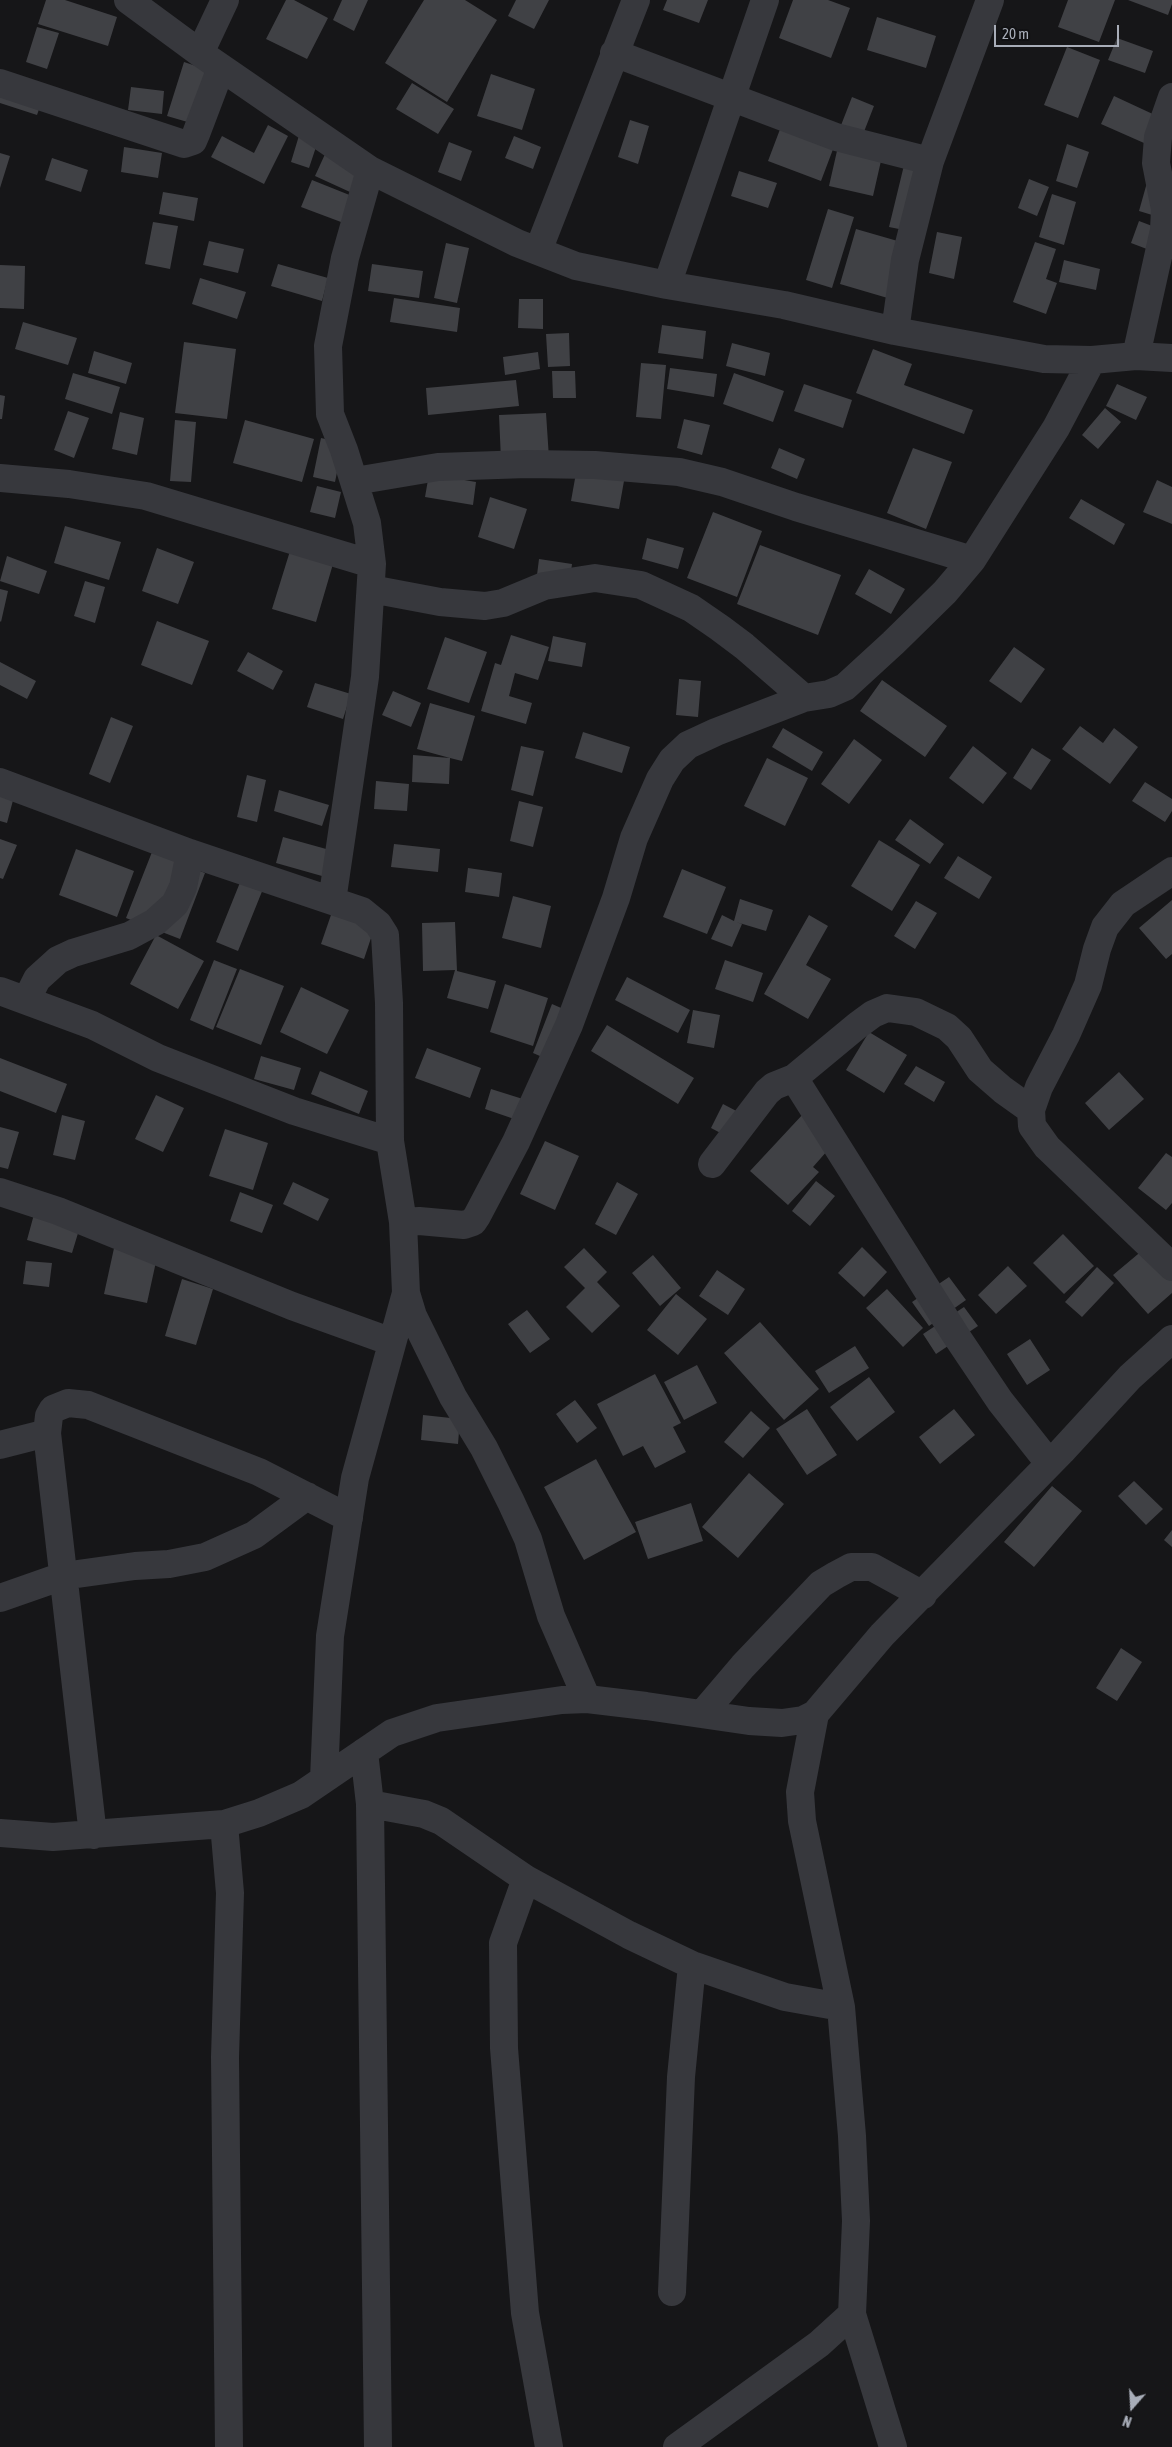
<!DOCTYPE html>
<style>
body{margin:0}
#map{position:relative;width:1172px;height:2447px;overflow:hidden;background:#161618;font-family:"Asap Condensed",sans-serif}
canvas{display:block}
.north{position:absolute;left:1107px;top:2382px;width:50px;height:50px;-webkit-text-stroke:4px #111113;paint-order:stroke;rotate:199deg;font-size:14px;font-weight:700;line-height:20px;text-align:center;color:#a8adb8}
.north::after{content:'';display:block;margin:auto;width:18px;height:22px;background:#a8adb8;clip-path:polygon(50% 0,100% 100%,50% 72%,0 100%)}
.scale{position:absolute;left:994px;top:25px;width:125px;height:22px;box-sizing:border-box;border:2px solid #a8adb8;border-top:0;padding-left:6px;font-size:15px;line-height:18px;white-space:nowrap;color:#a8adb8;-webkit-text-stroke:4px #111113;paint-order:stroke}
</style>
<div id="map">
<canvas width="1172" height="2447"></canvas>
<div class="north">N</div>
<div class="scale">20 m</div>
</div>
<script>
const ctx = document.querySelector('canvas').getContext('2d');
ctx.lineJoin = 'round';
function paint(path, color) { ctx.fillStyle = color; ctx.fill(path, 'evenodd'); }
const shape = rows => new Path2D(rows.map(r => 'M' + r).join(''));
function trace(path, color, width, dash) { ctx.strokeStyle = color; ctx.lineWidth = width; ctx.lineCap = dash ? 'butt' : 'round'; ctx.setLineDash(dash || []); ctx.stroke(path); }
paint(shape([
 [46,0,65,0,117,17,108,46,38,24],
 [286,0,294,0,328,18,307,59,266,39],
 [342,0,368,0,354,31,333,20],
 [424,0,465,0,497,20,447,102,385,63],
 [516,0,549,0,534,29,508,16],
 [667,0,708,0,699,23,663,10],
 [793,0,828,0,850,8,831,58,779,38],
 [1068,0,1115,0,1099,42,1058,27],
 [1128,0,1172,0,1172,4,1168,15],
 [877,17,936,36,926,68,867,50],
 [37,27,59,33,47,69,26,62],
 [1117,38,1153,51,1145,73,1108,60],
 [1067,47,1100,60,1078,118,1044,105],
 [184,62,208,70,191,123,167,116],
 [491,74,535,89,522,130,477,116],
 [0,78,45,92,37,115,0,103],
 [412,83,454,109,438,134,396,109],
 [131,87,164,91,162,114,128,110],
 [1114,96,1157,116,1144,143,1101,124],
 [852,97,874,106,860,142,838,133],
 [630,120,649,126,638,164,618,157],
 [782,124,835,144,821,181,768,161],
 [268,125,288,136,264,184,211,157,222,136,254,153],
 [301,129,320,135,309,168,291,162],
 [514,136,541,147,533,169,505,158],
 [449,142,472,151,461,181,438,172],
 [839,142,883,152,873,196,829,186],
 [1067,144,1089,152,1077,188,1056,181],
 [124,147,162,153,158,178,121,172],
 [326,152,361,168,350,192,315,176],
 [0,153,10,156,0,188],
 [906,157,931,163,914,232,889,227],
 [52,158,88,170,81,192,45,180],
 [739,171,777,183,768,208,731,196],
 [1029,179,1049,187,1037,216,1018,208],
 [1148,179,1162,218,1139,211],
 [312,180,367,202,357,228,301,207],
 [163,192,198,198,194,221,159,214],
 [1052,194,1076,202,1064,245,1039,237],
 [828,209,854,217,832,288,806,280],
 [1139,221,1168,232,1160,254,1131,243],
 [153,222,178,226,170,269,145,264],
 [856,229,908,244,891,299,840,284],
 [937,232,962,237,954,279,929,273],
 [209,241,244,249,238,273,203,265],
 [1035,242,1056,249,1046,279,1057,283,1046,314,1013,302],
 [446,243,469,248,457,303,434,298],
 [1064,260,1100,269,1096,290,1059,282],
 [278,264,328,278,322,301,271,286],
 [372,264,423,271,419,298,368,291],
 [0,265,25,266,24,309,0,308],
 [200,278,246,292,237,319,192,304],
 [394,298,460,308,457,332,390,322],
 [519,299,543,299,543,329,518,328],
 [23,322,77,338,68,365,15,349],
 [662,325,706,331,703,359,658,353],
 [569,333,570,366,548,367,546,334],
 [184,342,236,349,227,419,175,413],
 [732,343,770,353,765,376,726,366],
 [873,349,912,364,904,385,973,410,964,434,856,393],
 [94,351,132,363,126,384,88,373],
 [538,352,540,369,505,375,503,357],
 [641,363,666,365,661,419,636,417],
 [670,368,717,374,714,397,667,389],
 [552,371,575,371,576,398,553,398],
 [73,373,120,387,112,414,65,399],
 [734,373,784,391,773,422,723,404],
 [516,380,519,406,428,415,426,388],
 [804,384,852,400,843,428,794,411],
 [1117,384,1147,397,1136,420,1106,406],
 [0,395,5,396,2,419,0,419],
 [1105,408,1121,422,1098,449,1082,435],
 [68,411,89,418,74,458,54,450],
 [120,412,144,418,137,455,112,449],
 [546,413,549,458,501,460,499,415],
 [684,419,710,425,702,455,677,448],
 [175,420,196,422,191,482,170,481],
 [245,420,314,439,302,482,233,463],
 [321,438,343,443,335,482,313,477],
 [779,448,805,459,797,479,771,468],
 [913,448,952,462,926,529,887,513],
 [576,473,624,481,619,509,571,501],
 [429,474,476,482,473,505,425,497],
 [1157,480,1172,487,1172,524,1143,512],
 [317,486,341,492,335,518,310,512],
 [490,497,527,509,514,549,478,537],
 [1081,499,1125,524,1114,545,1069,518],
 [713,512,762,531,737,597,687,578],
 [65,526,121,542,109,580,54,563],
 [647,538,684,548,678,569,642,559],
 [760,545,841,575,818,635,737,604],
 [157,548,194,562,178,604,142,591],
 [290,551,333,564,316,622,272,609],
 [7,556,47,571,39,594,0,581],
 [539,559,572,564,569,588,536,583],
 [869,569,905,589,891,614,855,594],
 [85,581,105,587,95,623,74,616],
 [0,589,8,591,1,622,0,621],
 [157,621,209,641,192,685,141,665],
 [511,635,549,647,538,680,515,673,509,696,532,703,526,724,481,711,495,663,501,665],
 [553,636,586,643,582,667,548,661],
 [445,637,487,652,469,703,427,689],
 [1014,647,1045,669,1021,703,989,681],
 [248,652,283,671,273,690,237,671],
 [0,662,36,681,27,699,0,685],
 [679,679,701,681,698,717,676,715],
 [882,680,947,726,925,757,860,711],
 [315,683,351,694,343,719,307,707],
 [393,691,421,703,411,727,382,715],
 [430,703,475,716,462,761,450,758,449,784,412,782,413,755,450,758,417,749],
 [111,717,133,726,110,783,89,774],
 [1080,726,1103,743,1114,728,1138,747,1110,784,1062,749],
 [783,728,823,752,812,771,772,747],
 [583,732,630,747,622,773,575,758],
 [854,739,882,760,849,804,821,784],
 [521,746,544,751,533,796,511,790],
 [973,746,1007,773,983,804,949,778],
 [1032,748,1051,760,1031,790,1013,778],
 [767,758,808,778,785,826,744,806],
 [247,775,266,780,257,822,237,817],
 [376,781,409,784,407,811,374,809],
 [1145,782,1172,799,1172,811,1165,822,1132,801],
 [0,785,16,789,7,823,0,821],
 [279,790,329,805,322,826,274,811],
 [519,801,543,807,533,847,510,841],
 [910,819,944,844,930,864,895,840],
 [283,837,337,852,329,878,276,863],
 [0,839,17,845,3,879,0,878],
 [879,840,920,865,892,911,851,886],
 [394,844,440,849,438,872,391,867],
 [76,849,134,871,117,917,59,895],
 [152,852,205,873,180,939,126,918],
 [958,856,992,877,979,899,944,878],
 [468,868,502,873,499,897,465,892],
 [682,869,726,887,707,934,663,917],
 [241,880,263,889,238,951,216,942],
 [513,896,551,906,541,948,502,938],
 [740,899,773,910,766,931,736,922,742,924,732,947,711,939,722,915,734,921],
 [1172,900,1172,954,1166,959,1139,928],
 [916,901,937,913,915,949,894,936],
 [332,912,375,926,364,959,321,944],
 [809,915,828,926,806,965,831,979,808,1019,764,994],
 [455,922,457,971,496,981,488,1009,447,998,455,970,423,971,422,923],
 [156,935,204,961,178,1009,130,984],
 [214,960,237,969,213,1030,190,1020],
 [725,960,763,973,753,1002,715,989],
 [240,969,284,986,261,1045,216,1027],
 [627,977,690,1010,678,1033,615,1000],
 [505,984,548,998,533,1046,490,1032],
 [301,987,349,1010,327,1054,280,1032],
 [552,1004,575,1014,556,1063,533,1053],
 [693,1010,720,1015,714,1048,687,1043],
 [607,1025,694,1078,678,1104,591,1051],
 [869,1032,907,1055,884,1093,846,1070],
 [427,1048,481,1068,470,1098,415,1078],
 [261,1056,301,1068,294,1090,254,1079],
 [0,1058,67,1084,56,1113,0,1091],
 [916,1066,945,1082,934,1102,904,1084],
 [320,1071,368,1091,359,1114,311,1094],
 [1119,1072,1144,1099,1109,1130,1085,1103],
 [491,1089,526,1100,520,1121,485,1109],
 [156,1095,184,1108,163,1152,135,1139],
 [723,1104,744,1115,732,1139,711,1128],
 [804,1113,835,1142,813,1167,819,1172,788,1205,750,1171],
 [62,1115,85,1121,75,1160,53,1155],
 [0,1127,19,1132,8,1169,0,1167],
 [225,1129,268,1143,253,1190,209,1176],
 [545,1141,579,1156,555,1210,520,1194],
 [1166,1153,1172,1157,1172,1203,1166,1210,1138,1188],
 [816,1181,835,1196,810,1226,792,1211],
 [293,1182,329,1199,318,1221,283,1204],
 [617,1182,638,1194,616,1235,595,1224],
 [240,1192,273,1205,262,1233,230,1221],
 [36,1207,82,1220,72,1253,27,1240],
 [1063,1234,1094,1266,1064,1294,1033,1263],
 [116,1239,159,1248,147,1303,104,1294],
 [1150,1244,1172,1269,1172,1293,1148,1314,1113,1275],
 [862,1247,887,1272,864,1297,838,1273],
 [584,1248,607,1272,597,1282,620,1306,592,1333,566,1307,585,1288,564,1267],
 [653,1255,681,1288,660,1306,632,1273],
 [26,1261,52,1263,49,1287,23,1284],
 [1008,1266,1027,1286,996,1314,978,1295],
 [1097,1267,1114,1283,1082,1317,1065,1302],
 [717,1270,745,1289,728,1315,699,1296],
 [949,1277,966,1300,929,1326,912,1302],
 [182,1279,213,1289,196,1345,165,1336],
 [887,1289,923,1328,903,1347,866,1308],
 [676,1294,707,1319,678,1355,647,1330],
 [964,1307,978,1326,936,1354,923,1334],
 [527,1310,550,1339,530,1353,508,1324],
 [760,1322,819,1389,784,1420,724,1353],
 [1030,1339,1050,1370,1027,1385,1007,1354],
 [855,1346,869,1368,829,1393,815,1371],
 [697,1365,717,1403,684,1420,664,1382],
 [655,1374,681,1423,673,1427,686,1452,655,1468,643,1446,623,1456,597,1404],
 [869,1377,895,1412,857,1441,830,1407],
 [575,1400,597,1428,577,1443,556,1414],
 [807,1409,837,1455,807,1475,776,1429],
 [954,1409,975,1435,940,1464,919,1437],
 [751,1411,770,1428,743,1458,724,1442],
 [423,1415,460,1419,458,1444,421,1440],
 [596,1459,636,1532,584,1560,544,1487],
 [749,1473,784,1504,738,1558,702,1527],
 [1134,1481,1163,1509,1146,1525,1118,1496],
 [1052,1486,1082,1511,1034,1567,1004,1542],
 [691,1503,703,1541,648,1559,635,1522],
 [1172,1530,1172,1547,1164,1540],
 [1121,1648,1142,1662,1117,1701,1096,1688]
]), '#404145');
trace(shape([
 [128,0,200,53,370,170,517,243,576,266,667,285,784,305,895,331,1044,359,1092,360,1136,356,1172,358],
 [200,53,225,0],
 [614,53,836,137,930,161],
 [0,83,184,144,193,141,196,134,221,68],
 [538,251,636,0],
 [667,285,765,0],
 [895,331,905,260,930,161,990,0],
 [1136,356,1164,230,1165,209,1156,163,1158,137,1172,97],
 [0,478,69,484,146,496,372,564],
 [355,481,438,467,527,464,595,465,679,472,722,482,796,507,972,560],
 [371,589,440,602,485,606,503,603,544,586,595,578,641,585,691,608,720,628,744,646,804,698],
 [0,782,190,853,362,911,378,924,385,935,389,1003,390,1141,403,1222,406,1293,413,1316,453,1397,484,1448,511,1502,528,1539,551,1616,587,1699],
 [1172,871,1123,904,1105,927,1097,949,1088,985,1066,1035,1039,1087,1031,1110,1032,1126,1047,1147,1172,1267],
 [332,901,365,677,372,564,367,523,344,450,330,414,328,346,345,258,370,170],
 [0,991,92,1025,158,1058,294,1111,390,1141],
 [27,999,37,979,58,960,73,953,129,936,155,922,175,904,183,887,190,853],
 [794,1078,955,1334,1000,1401,1049,1463],
 [712,1164,767,1092,774,1086,794,1078,858,1025,873,1014,887,1008,916,1012,947,1027,959,1038,980,1070,1003,1090,1031,1110],
 [0,1192,58,1211,292,1306,392,1342],
 [403,1222,419,1221,464,1225,473,1222,477,1216,516,1142,569,1025,616,898,634,838,660,779,672,760,688,745,716,732,804,698,829,694,845,687,893,643,945,592,972,560,1056,428,1092,360],
 [0,1445,47,1433],
 [0,1598,63,1576,135,1566,169,1564,205,1557,254,1535,307,1496],
 [703,1713,743,1666,821,1584,836,1575,851,1567,872,1567,923,1595],
 [364,1752,370,1804,378,2447],
 [324,1779,330,1636,355,1478,406,1293],
 [370,1804,424,1814,441,1821,526,1879,629,1935,692,1965,785,1997,841,2007],
 [224,1824,230,1893,225,2057,229,2447],
 [0,1833,53,1837,224,1824,259,1813,301,1795,392,1733,437,1718,562,1700,587,1699,646,1706,749,1721,782,1723,803,1720,815,1714,882,1635,1062,1451,1130,1377,1172,1339],
 [93,1835,47,1433,49,1416,53,1409,68,1403,88,1405,259,1472,349,1518],
 [526,1879,503,1943,504,2048,525,2313,549,2447],
 [672,2292,681,2077,692,1965],
 [852,2314,893,2447],
 [677,2447,819,2344,852,2314,856,2221,852,2136,841,2007,802,1821,800,1792,815,1714]
]), '#37383d', 28);
</script>
